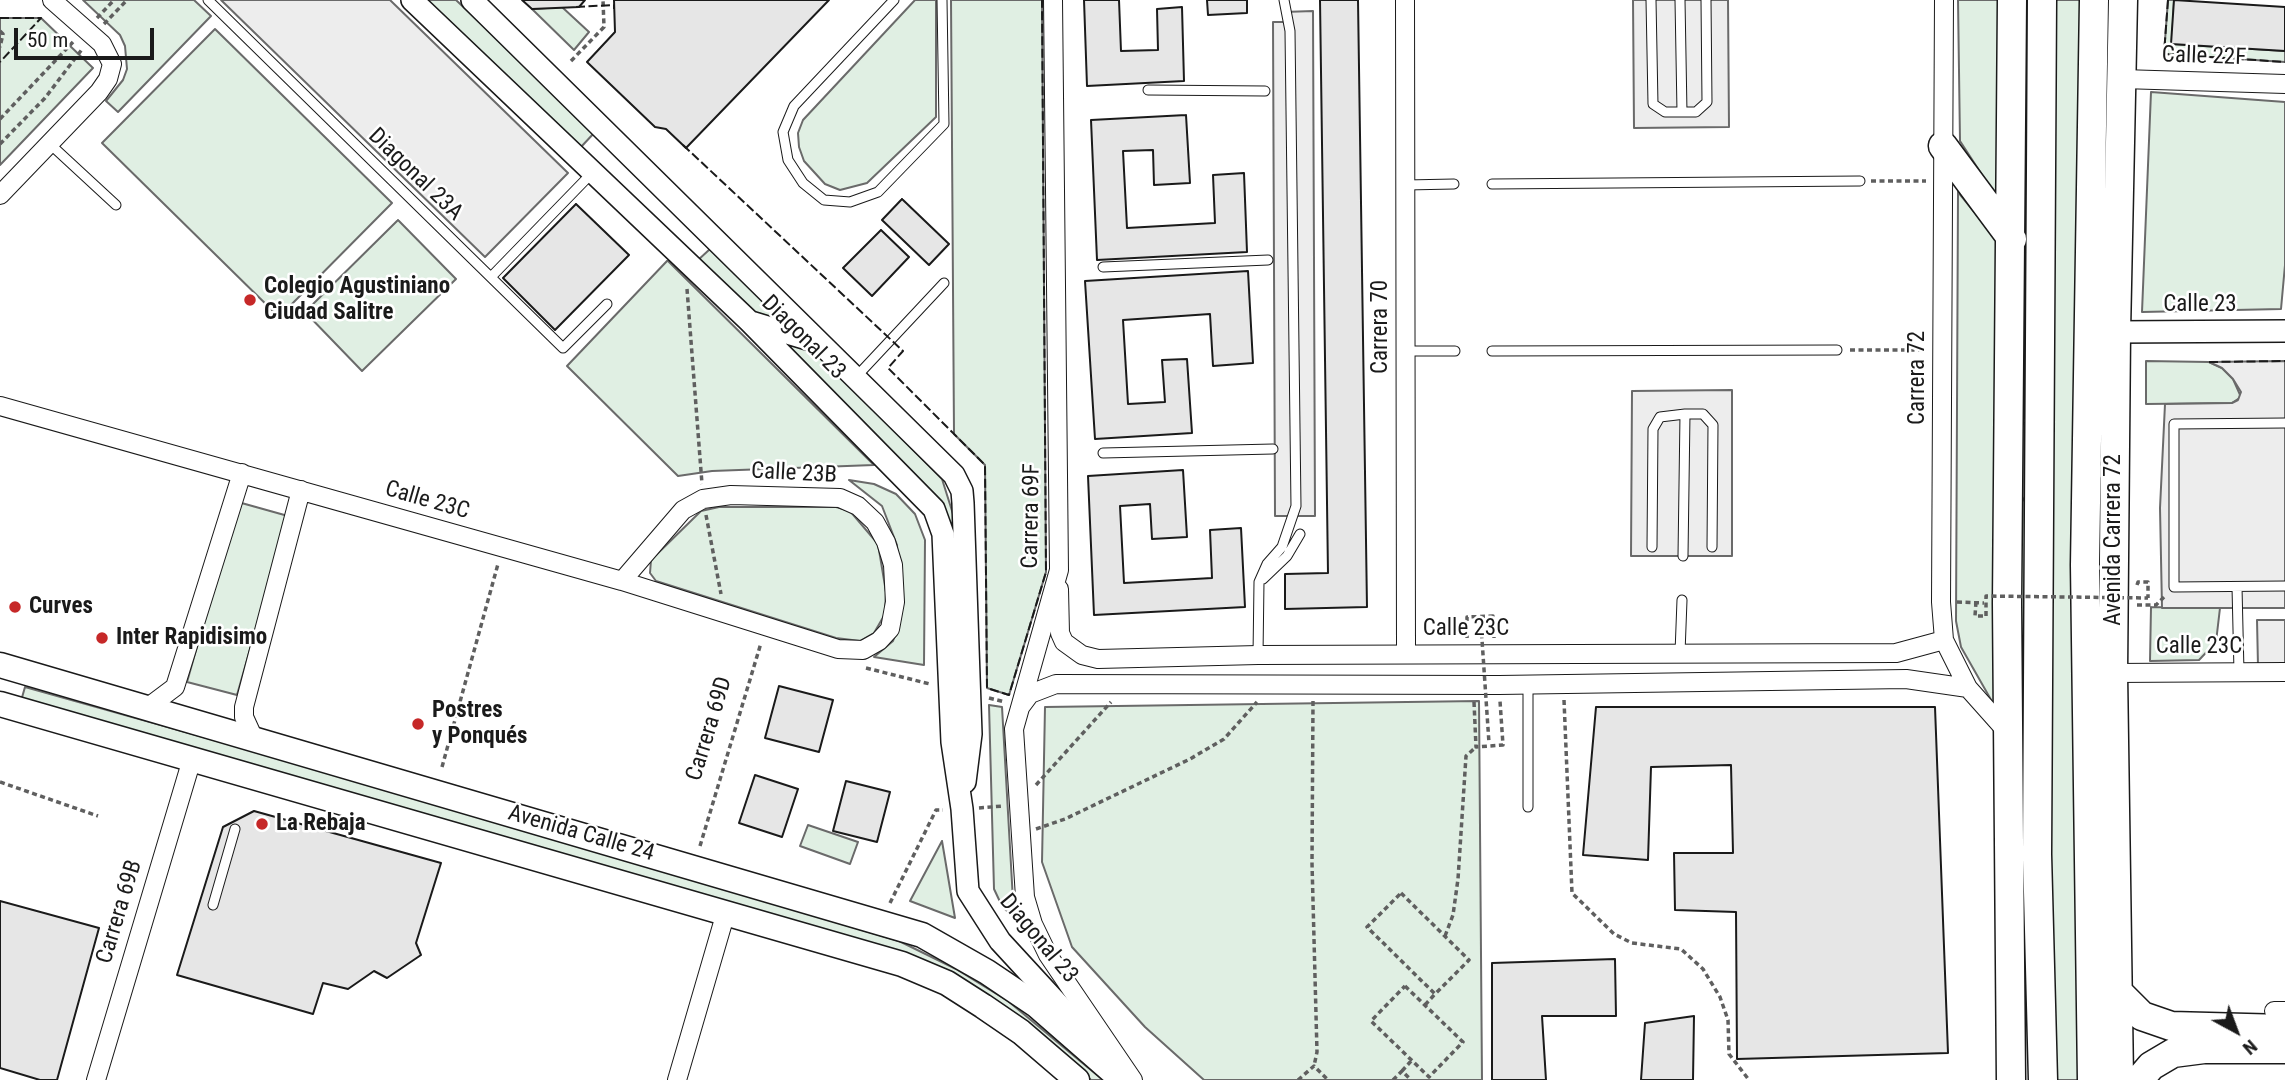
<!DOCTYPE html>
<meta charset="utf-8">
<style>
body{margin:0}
#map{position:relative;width:2285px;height:1080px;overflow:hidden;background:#fff;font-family:"Roboto Condensed",sans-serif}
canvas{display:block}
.north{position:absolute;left:2201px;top:996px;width:70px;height:70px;-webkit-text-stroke:5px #fff;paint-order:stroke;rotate:139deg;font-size:19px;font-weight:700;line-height:28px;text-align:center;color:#1a1a1a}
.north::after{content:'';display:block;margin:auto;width:24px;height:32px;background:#1a1a1a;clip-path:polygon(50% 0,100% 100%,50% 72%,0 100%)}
.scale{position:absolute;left:14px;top:28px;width:140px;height:32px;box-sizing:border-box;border:4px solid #1a1a1a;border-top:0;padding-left:9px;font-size:21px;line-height:24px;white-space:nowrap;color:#1a1a1a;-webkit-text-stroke:5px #fff;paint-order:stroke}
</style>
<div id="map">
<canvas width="2285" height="1080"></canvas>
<div class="north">N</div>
<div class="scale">50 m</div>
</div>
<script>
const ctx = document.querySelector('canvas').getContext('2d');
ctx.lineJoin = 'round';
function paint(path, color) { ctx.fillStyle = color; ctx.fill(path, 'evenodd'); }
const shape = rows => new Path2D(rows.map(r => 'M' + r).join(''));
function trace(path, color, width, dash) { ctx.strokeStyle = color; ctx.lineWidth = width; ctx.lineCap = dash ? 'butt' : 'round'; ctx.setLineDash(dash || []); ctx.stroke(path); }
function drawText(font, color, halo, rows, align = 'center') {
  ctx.font = font + ' "Roboto Condensed",sans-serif'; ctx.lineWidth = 5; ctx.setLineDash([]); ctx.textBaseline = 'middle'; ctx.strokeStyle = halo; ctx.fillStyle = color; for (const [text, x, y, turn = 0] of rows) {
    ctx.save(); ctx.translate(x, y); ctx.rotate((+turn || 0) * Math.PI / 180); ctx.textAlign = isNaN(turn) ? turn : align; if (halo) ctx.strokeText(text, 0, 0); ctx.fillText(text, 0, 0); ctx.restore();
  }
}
const green = shape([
 [83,0,194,0,211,16,118,112,106,101,123,80,127,69,125,46,120,35,83,0],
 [427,0,456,0,595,132,581,147,427,0],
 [915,0,936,0,936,117,867,183,840,190,825,184,804,161,799,147,798,133,803,120,915,0],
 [951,0,1042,0,1046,572,1009,695,987,688,985,465,954,434,951,0],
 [1958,0,2002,0,2001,204,1960,141,1958,0],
 [2021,0,2033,0,2032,382,2023,323,2021,0],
 [2055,0,2083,0,2084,1080,2051,1080,2048,905,2055,0],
 [2168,0,2174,0,2172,44,2285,51,2285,62,2164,54,2168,0],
 [562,7,589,32,574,50,532,9,562,7],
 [0,18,41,18,93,68,0,165,0,18],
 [215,29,392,203,279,317,102,143,215,29],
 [2151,92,2285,102,2285,265,2281,309,2142,312,2151,92],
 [1958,192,2002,246,1994,705,1961,647,1956,621,1958,192],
 [398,220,456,279,362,371,305,312,398,220],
 [710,249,785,320,754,317,697,261,710,249],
 [667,261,668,261,874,465,712,471,678,476,567,366,667,261],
 [776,339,815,351,942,479,953,514,956,571,944,518,776,339],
 [2146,361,2209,362,2222,368,2233,379,2241,397,2232,403,2146,404,2146,361],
 [849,480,874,484,896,494,915,514,925,540,924,665,874,657,893,641,900,622,897,545,882,506,849,480],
 [2020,493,2029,509,2032,1006,2022,1027,2020,493],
 [238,502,288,516,237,695,187,682,238,502],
 [719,507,836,507,850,511,878,544,886,592,885,614,874,633,860,641,836,638,656,581,650,573,651,560,701,511,719,507],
 [2151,607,2220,608,2216,642,2199,660,2150,661,2151,607],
 [25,687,435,802,899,941,956,969,1008,1001,1103,1080,1091,1080,1063,1054,956,979,21,701,25,687],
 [1479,701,1482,1080,1204,1080,1145,1027,1072,947,1042,862,1045,707,1479,701],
 [989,705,1002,707,1014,918,1002,906,994,889,989,705],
 [808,825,858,842,850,864,800,846,808,825],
 [942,841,955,918,910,901,942,841]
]);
paint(green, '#e0efe3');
trace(green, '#6a6a6a', 2);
const parking = shape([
 [221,0,390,0,568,173,485,257,221,0],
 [1633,0,1728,0,1729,127,1634,128,1633,0],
 [1313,11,1315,516,1275,516,1273,22,1284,22,1284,12,1313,11],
 [2285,361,2285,608,2162,608,2160,508,2165,404,2232,403,2238,400,2241,392,2233,379,2222,368,2209,362,2285,361],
 [1732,390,1732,556,1631,556,1632,391,1732,390],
 [2257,620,2285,620,2285,666,2258,666,2257,620]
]);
paint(parking, '#ededed');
trace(parking, '#6a6a6a', 2);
const building = shape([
 [522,0,585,0,579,7,532,9,522,0],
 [614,0,829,0,686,148,666,129,655,127,587,62,615,32,614,0],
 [1084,0,1119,0,1121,51,1158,50,1157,9,1182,7,1184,81,1087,86,1084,0],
 [1207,0,1247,0,1247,13,1208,15,1207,0],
 [1320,0,1358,0,1367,607,1285,609,1285,574,1328,573,1320,0],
 [2174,0,2285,7,2285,51,2171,44,2174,0],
 [1186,115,1190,183,1154,185,1153,150,1123,151,1127,228,1215,223,1213,175,1244,173,1247,252,1097,260,1091,120,1186,115],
 [902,199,949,244,929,265,882,220,902,199],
 [576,204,629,255,555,330,503,278,576,204],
 [881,230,909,257,872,296,843,268,881,230],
 [1248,271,1253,363,1213,366,1210,314,1123,320,1128,404,1165,402,1162,360,1187,359,1192,433,1095,439,1085,281,1248,271],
 [1183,470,1187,537,1152,539,1150,504,1120,506,1124,583,1212,578,1210,530,1241,528,1245,607,1094,615,1088,476,1183,470],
 [779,686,833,700,819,752,765,738,779,686],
 [1596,707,1935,707,1948,1053,1737,1059,1736,912,1675,910,1674,853,1733,853,1731,765,1651,767,1648,860,1583,855,1596,707],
 [755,775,798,789,782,837,739,823,755,775],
 [846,781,890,792,877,842,833,831,846,781],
 [254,811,441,863,416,943,421,955,387,978,374,971,348,989,323,983,313,1014,177,975,223,827,254,811],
 [0,901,99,928,57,1080,40,1080,0,1068,0,901],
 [1615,959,1616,1016,1542,1016,1546,1080,1492,1080,1492,963,1615,959],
 [1694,1016,1693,1080,1641,1080,1645,1023,1694,1016]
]);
paint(building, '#e6e6e6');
trace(building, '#1a1a1a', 2);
const service = shape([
 [208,0,563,348,607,304],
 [894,0,794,106,783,132,788,160,803,183,824,200,850,202,878,192,944,124,942,0],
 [1651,0,1653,104,1665,112,1696,112,1707,102,1706,0],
 [1680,0,1682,112],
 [1148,90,1265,91],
 [50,144,116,205],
 [1492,184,1860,181],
 [1406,185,1454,184],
 [1103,267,1268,260],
 [491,277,592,173],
 [1406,351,1455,351],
 [1492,351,1837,350],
 [856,377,944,283],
 [2285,423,2174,424,2174,587,2285,586],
 [1103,453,1273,449],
 [1652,547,1653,429,1660,417,1685,414,1703,414,1713,425,1712,547],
 [1683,556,1685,414],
 [1263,579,1287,556,1300,534],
 [2237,587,2239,672],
 [1680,653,1682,600],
 [1258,655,1259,582,1267,564,1282,547,1296,506,1290,31,1284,0],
 [1528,684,1528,807],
 [213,905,235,829]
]);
const minor = shape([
 [1053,0,1059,570,1014,729,1025,897,1033,924,1048,955,1133,1080],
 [1405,0,1406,654],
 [1944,0,1941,602,1944,640,1968,688,2009,734],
 [2122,79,2285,84],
 [0,195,99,92,108,79,112,64,102,44,52,0],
 [0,406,622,581,838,649,863,650,879,641,890,629,895,602,893,565,886,542,875,522,858,506,840,498,731,495,703,499,683,510,622,581],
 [1059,589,1060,633,1064,642,1082,655,1098,659,1258,655,1896,653,1944,640],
 [2113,673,2285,672],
 [1021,706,1030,694,1056,684,1499,685,1906,679,1968,688],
 [147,708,175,687,242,473],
 [254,739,244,717,244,707,301,490],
 [2274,1011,2285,1011],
 [96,1080,192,759],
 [677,1080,726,912]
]);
const tertiary = shape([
 [412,0,749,321,934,509,943,534,952,742,962,809,968,891,1000,941,1093,1042],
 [472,0,954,475,962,491,963,503,971,734,965,782],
 [751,322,817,342],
 [2116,332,2285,331]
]);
const secondary = shape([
 [0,665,922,935,987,972,1036,1005,1122,1080],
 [0,704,902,964,947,983,983,1006,1021,1032,1077,1080]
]);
const trunk = shape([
 [2042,0,2037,854,2043,1080],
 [1943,146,2012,239],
 [2118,992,2142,1016,2171,1026,2285,1029],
 [2011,1080,2007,603,2012,0],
 [2092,1080,2085,565,2094,0],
 [2119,1080,2113,673,2116,332,2123,0],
 [2139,1080,2151,1066,2173,1053,2204,1049,2285,1049]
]);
trace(service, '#1a1a1a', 11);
trace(minor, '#1a1a1a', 20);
trace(tertiary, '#1a1a1a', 24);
trace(secondary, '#1a1a1a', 27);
trace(trunk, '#1a1a1a', 31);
trace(shape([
 [97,18,114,0],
 [104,24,127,0],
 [0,31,3,34,0,47],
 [571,61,604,27,603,0],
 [0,119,73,42],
 [0,144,45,98,83,48],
 [1871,181,1926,181],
 [687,289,702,484],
 [1850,350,1926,350],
 [706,515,721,594],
 [2137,585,2138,582,2148,582,2148,598],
 [1957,602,1984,603],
 [1976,602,1975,616,1984,616],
 [2137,605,2156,605,2164,597],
 [1480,616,1481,625],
 [1467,638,1467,617,1493,616,1494,638],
 [866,668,930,684],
 [989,698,1005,702],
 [1564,700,1572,893,1614,934,1632,943,1681,949,1703,969,1720,997,1728,1020,1729,1054,1749,1080],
 [1313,701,1312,863,1317,1052,1314,1066],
 [1474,702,1476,747,1503,745,1500,701],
 [442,767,498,564],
 [0,782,98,816],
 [1036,785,1111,702],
 [979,808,1003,806],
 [1036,829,1065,819,1190,759,1224,739,1257,702],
 [700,846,761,643],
 [1401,893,1469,960,1435,994,1367,927,1401,893],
 [890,903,936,810,943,810],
 [1445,936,1453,915,1458,879,1466,756,1476,747],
 [1405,986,1463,1042,1429,1077,1371,1021,1405,986],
 [1425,1005,1435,994],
 [1402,1071,1412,1060],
 [1298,1080,1314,1066,1328,1080],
 [1393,1080,1402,1071,1411,1080]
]), '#5f5f5f', 3.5, [5, 3.5]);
trace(service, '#fff', 9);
trace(minor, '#fff', 18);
trace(tertiary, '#fff', 21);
trace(secondary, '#fff', 24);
trace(trunk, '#fff', 28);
trace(shape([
 [1986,616,1986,596,2148,598],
 [1481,625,1489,743]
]), '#5f5f5f', 3.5, [5, 3.5]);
trace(shape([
 [2168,0,2164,54,2285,62],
 [576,7,614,5,614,9],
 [0,18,41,18,0,62],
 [683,145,903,351,888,368,985,465,987,688,1009,695,1046,572,1042,0],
 [2209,362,2285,361]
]), '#1a1a1a', 2, [9, 3.5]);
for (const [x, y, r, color] of [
 [250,300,7,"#c62828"],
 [15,607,7,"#c62828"],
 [102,638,7,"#c62828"],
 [418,724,7,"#c62828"],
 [262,824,7,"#c62828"]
]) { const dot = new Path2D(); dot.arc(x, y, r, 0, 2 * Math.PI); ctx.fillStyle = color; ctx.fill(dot); trace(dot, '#fff', 2.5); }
drawText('23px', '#1a1a1a', '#fff', [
 ["Calle 22F",2204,57,2],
 ["Diagonal 23A",415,175,44],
 ["Calle 23",2200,305],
 ["Carrera 70",1381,327,-90],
 ["Diagonal 23",803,338,45],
 ["Carrera 72",1918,378,-90],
 ["Calle 23B",794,474,3],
 ["Calle 23C",427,501,16],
 ["Carrera 69F",1032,516,-89],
 ["Avenida Carrera 72",2114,540,-90],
 ["Calle 23C",1466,629],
 ["Calle 23C",2199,647],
 ["Carrera 69D",710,729,-73],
 ["Avenida Calle 24",581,834,16],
 ["Carrera 69B",120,912,-73],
 ["Diagonal 23",1038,939,50]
]);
drawText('bold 23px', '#1a1a1a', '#fff', [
 ["Colegio Agustiniano",264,287],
 ["Ciudad Salitre",264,313],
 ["Curves",29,607],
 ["Inter Rapidisimo",116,638],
 ["Postres",432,711],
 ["y Ponqués",432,737],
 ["La Rebaja",276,824]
], 'left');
</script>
